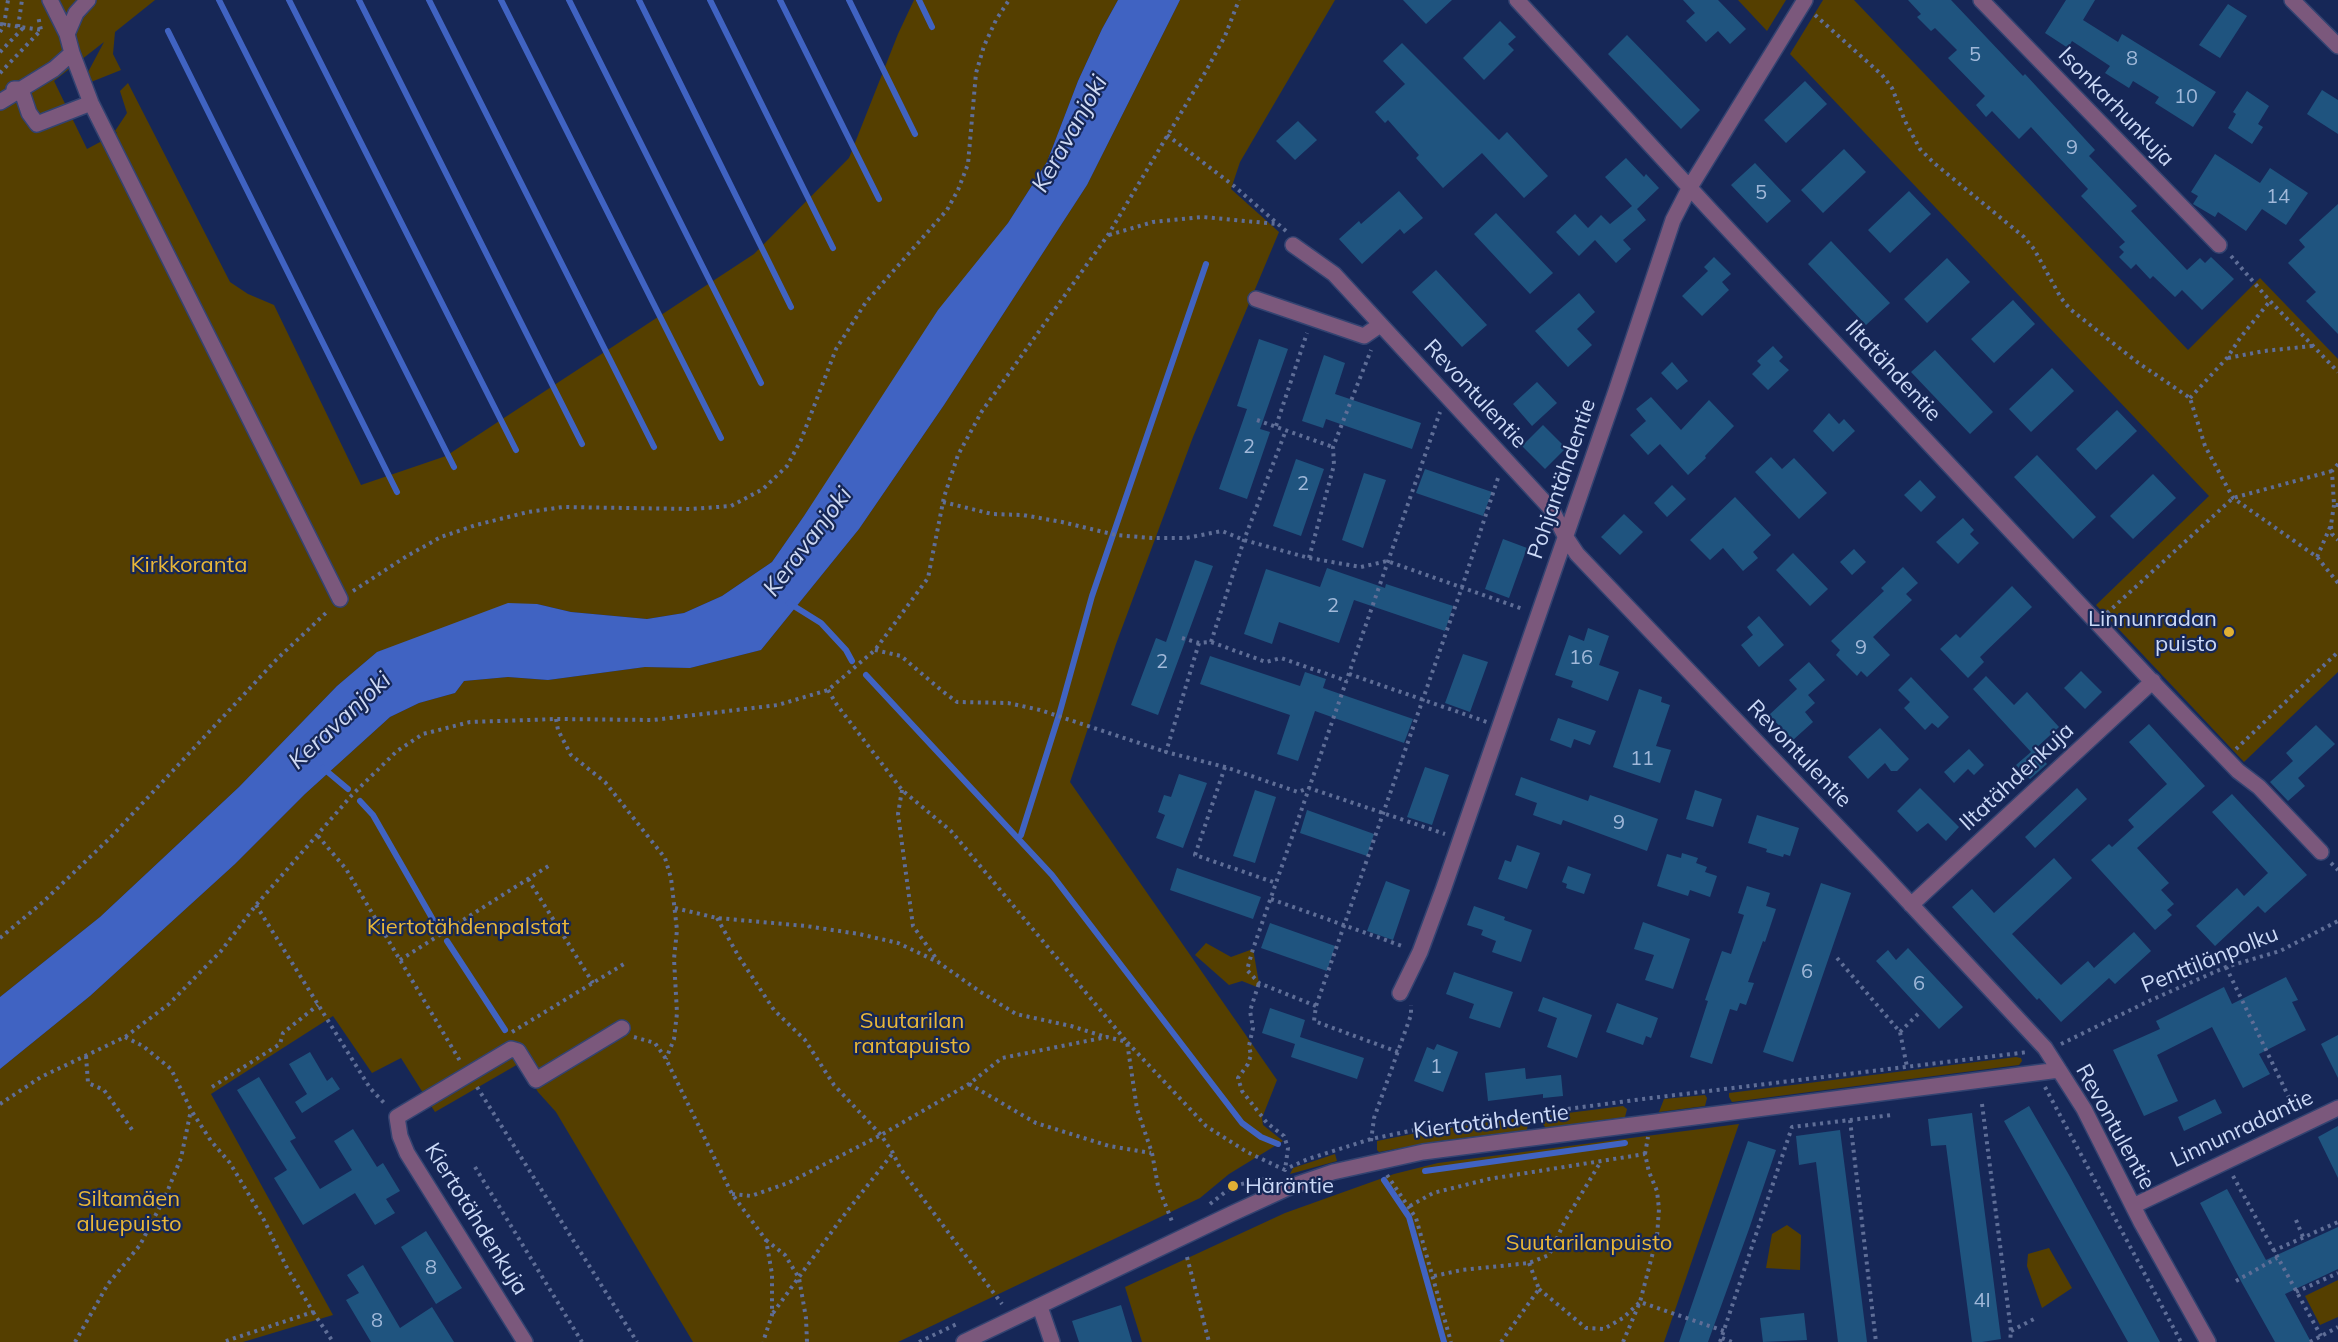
<!DOCTYPE html>
<meta charset="utf-8">
<style>
body{margin:0}
canvas{display:block;background:#162757}
</style>
<canvas width="2338" height="1342"></canvas>
<script>
const ctx = document.querySelector('canvas').getContext('2d');
ctx.lineJoin = 'round';
function paint(path, color) { ctx.fillStyle = color; ctx.fill(path, 'evenodd'); }
const shape = rows => new Path2D(rows.map(r => 'M' + r).join(''));
function trace(path, color, width, dash) { ctx.strokeStyle = color; ctx.lineWidth = width; ctx.lineCap = dash ? 'butt' : 'round'; ctx.setLineDash(dash || []); ctx.stroke(path); }
function drawText(font, color, halo, rows, align = 'center') {
  ctx.font = font + ' Mulish,sans-serif'; ctx.lineWidth = 4.5; ctx.setLineDash([]); ctx.textBaseline = 'middle'; ctx.strokeStyle = halo; ctx.fillStyle = color; for (const [text, x, y, turn = 0] of rows) {
    ctx.save(); ctx.translate(x, y); ctx.rotate((+turn || 0) * Math.PI / 180); ctx.textAlign = isNaN(turn) ? turn : align; if (halo) ctx.strokeText(text, 0, 0); ctx.fillText(text, 0, 0); ctx.restore();
  }
}
paint(shape([
 [0,0,155,0,115,32,113,54,121,70,91,82,87,74,104,42,54,81,87,149,117,133,115,131,127,113,120,91,128,83,230,282,248,294,274,305,361,485,446,456,754,254,849,158,898,34,914,0,1118,0,1102,29,1078,81,1047,162,1008,223,772,562,722,596,684,613,647,619,571,612,537,604,377,652,337,686,239,787,100,917,0,997],
 [1180,0,1335,0,1240,162,1231,189,1279,232,1193,437,1116,644,1070,782,1277,1080,1262,1118,1263,1125,1283,1141,1229,1174,1200,1198,898,1342,693,1342,556,1112,538,1092,520,1063,435,1112,401,1058,372,1073,333,1016,211,1094,333,1315,243,1342,0,1342,0,1069,90,996,235,864,305,794,390,717,419,703,455,693,464,681,508,677,548,680,645,667,690,668,761,650,859,529,944,405,1087,185],
 [1738,0,1786,0,1767,31],
 [1823,0,1854,0,2188,350,2260,278,2338,359,2338,672,2245,761,2244,762,2096,605,2209,496,1790,54],
 [1206,943,1231,957,1253,949,1259,983,1257,987,1242,981,1229,985,1195,955],
 [2016,1057,2021,1058,2022,1061,2019,1065,1732,1102,1729,1097,1729,1093],
 [1705,1095,1707,1098,1705,1106,1659,1112,1664,1099],
 [1623,1106,1627,1109,1625,1117,1546,1128,1542,1123,1544,1116],
 [1522,1117,1528,1122,1527,1130,1439,1141,1379,1152,1377,1150,1377,1141,1417,1133],
 [1739,1124,1664,1342,1142,1342,1125,1287,1285,1213,1394,1174,1438,1163],
 [1335,1154,1337,1161,1290,1174,1293,1168],
 [1787,1225,1801,1235,1800,1270,1766,1268,1772,1234],
 [2049,1248,2072,1288,2042,1308,2027,1266,2028,1254],
 [2338,1280,2338,1317,2320,1325,2305,1296]
]), '#553f00');
paint(shape([
 [1118,0,1180,0,1087,185,944,405,859,529,761,650,690,668,645,667,548,680,508,677,464,681,455,693,419,703,390,717,305,794,235,864,90,996,0,1069,0,997,100,917,239,787,337,686,377,652,508,603,537,604,571,612,647,619,684,613,722,596,772,562,804,516,938,310,1008,223,1047,162,1078,81,1102,29]
]), '#4063c2');
trace(shape([
 [219,0,454,467],
 [289,0,516,450],
 [359,0,582,444],
 [429,0,654,447],
 [501,0,721,438],
 [569,0,761,383],
 [639,0,791,307],
 [710,0,833,248],
 [780,0,879,199],
 [849,0,915,134],
 [919,0,932,27],
 [168,31,397,492],
 [789,603,821,623,846,650,852,661],
 [866,675,1052,875,1242,1123,1261,1137,1278,1144],
 [323,768,348,789],
 [360,801,373,815,436,925],
 [1021,835,1059,715,1092,596,1206,264],
 [447,941,505,1030],
 [1425,1171,1625,1143],
 [1384,1180,1409,1217,1444,1342]
]), '#4063c2', 6);
paint(shape([
 [1403,0,1452,0,1426,24],
 [1683,0,1718,0,1746,29,1730,44,1718,31,1706,42,1686,21,1695,13],
 [1908,0,1951,0,2023,76,2025,74,2095,150,2089,156,2137,206,2131,211,2187,270,2200,258,2205,263,2211,257,2234,279,2202,310,2182,290,2175,297,2153,276,2150,279,2136,264,2131,269,2119,257,2124,252,2119,247,2125,242,2081,196,2088,189,2031,127,2019,139,1992,111,1986,117,1976,105,1985,96,1948,58,1957,50,1935,28,1931,31,1917,17,1921,14],
 [2066,0,2095,0,2083,20,2118,42,2122,34,2216,92,2193,127,2155,103,2159,97,2133,81,2129,88,2105,73,2110,66,2072,41,2068,48,2045,33],
 [2228,4,2247,16,2220,58,2199,45],
 [1500,21,1516,37,1508,44,1514,50,1484,80,1463,58],
 [1627,35,1700,110,1681,129,1608,54],
 [1402,43,1499,140,1507,132,1548,176,1524,198,1482,153,1443,188,1416,158,1419,155,1388,120,1385,123,1375,112,1405,84,1383,61],
 [1805,81,1827,104,1786,143,1764,120],
 [2322,90,2338,100,2338,134,2307,114],
 [2247,91,2269,106,2258,124,2263,127,2252,144,2228,128,2236,114,2233,112],
 [1298,121,1317,140,1295,160,1276,141],
 [1844,149,1866,172,1823,213,1801,190],
 [2215,154,2260,183,2270,168,2308,193,2286,225,2262,209,2246,231,2218,212,2215,217,2193,204,2198,196,2191,192],
 [1626,158,1644,177,1646,174,1659,188,1637,209,1646,220,1623,240,1631,249,1616,263,1595,240,1579,256,1556,232,1575,214,1588,228,1601,215,1610,224,1632,206,1605,177],
 [1755,163,1791,201,1767,223,1731,185],
 [1399,191,1423,218,1404,234,1400,229,1362,264,1339,239,1359,221,1361,224],
 [1909,191,1931,214,1890,253,1868,230],
 [2338,204,2338,334,2306,301,2316,292,2288,263,2305,247,2299,240],
 [1496,213,1553,273,1530,294,1474,234],
 [1831,241,1890,303,1866,325,1808,264],
 [1714,257,1731,274,1722,282,1729,290,1702,316,1682,296,1708,271,1704,267],
 [1947,258,1970,282,1927,323,1904,299],
 [1436,270,1487,325,1462,347,1412,292],
 [1579,293,1595,312,1577,329,1592,345,1568,367,1535,331],
 [2013,300,2035,324,1994,363,1971,339],
 [1259,339,1288,349,1260,429,1270,432,1247,499,1219,489,1247,409,1237,406],
 [1773,346,1783,357,1779,361,1789,370,1768,390,1752,374,1761,365,1757,361],
 [1935,350,1993,412,1970,434,1911,372],
 [1324,355,1345,363,1335,394,1421,423,1412,449,1326,419,1323,428,1302,421],
 [1672,362,1688,381,1677,390,1661,373],
 [2052,368,2074,391,2031,432,2009,409],
 [1537,382,1557,403,1532,426,1513,404],
 [1651,397,1681,430,1709,400,1734,426,1705,456,1706,458,1688,475,1660,444,1648,455,1630,435,1646,421,1636,409],
 [2117,410,2137,431,2096,470,2076,449],
 [1829,413,1839,424,1844,419,1855,431,1833,452,1813,431],
 [1543,425,1566,448,1545,469,1522,446],
 [2037,455,2096,517,2073,539,2014,477],
 [1771,457,1782,469,1794,458,1827,493,1799,519,1755,472],
 [1296,459,1324,469,1301,536,1273,526],
 [1425,469,1492,492,1483,516,1416,493],
 [1364,473,1386,480,1363,548,1342,540],
 [2153,474,2176,498,2133,539,2110,516],
 [1920,480,1936,497,1921,512,1904,495],
 [1672,485,1686,499,1667,517,1654,503],
 [1735,497,1771,535,1753,552,1758,558,1743,571,1723,548,1710,560,1690,540],
 [1624,514,1643,532,1620,555,1601,537],
 [1963,518,1974,530,1970,534,1979,543,1958,564,1936,542],
 [1503,539,1527,548,1509,598,1485,589],
 [1854,549,1866,562,1852,575,1840,562],
 [1793,553,1828,589,1810,606,1776,570],
 [1195,560,1213,566,1158,715,1131,705,1156,638,1166,642],
 [1903,567,1918,583,1906,594,1912,600,1873,637,1890,655,1867,677,1861,671,1857,676,1836,655,1840,650,1831,641,1884,591,1881,588],
 [1327,568,1385,588,1386,584,1453,606,1445,631,1354,600,1339,643,1279,622,1272,644,1244,634,1266,569,1320,587],
 [2012,586,2032,607,1980,657,1984,662,1968,678,1940,649,1956,634,1960,638],
 [1759,616,1784,645,1759,667,1741,645,1753,635,1747,627],
 [1588,628,1609,636,1599,665,1619,672,1608,701,1571,687,1573,681,1555,675,1569,635,1584,641],
 [1463,654,1488,662,1470,712,1445,703],
 [1210,656,1300,686,1305,672,1326,679,1323,688,1413,719,1404,743,1315,711,1298,761,1277,754,1290,715,1200,684],
 [1809,662,1825,680,1808,695,1815,703,1805,712,1813,722,1793,740,1769,715,1797,689,1789,680],
 [2081,671,2102,692,2085,709,2064,688],
 [1986,676,2014,705,2027,692,2059,727,2034,750,2047,764,2030,779,2016,765,2031,752,1973,689],
 [1911,677,1949,717,1938,728,1932,723,1925,730,1904,708,1910,702,1898,690],
 [1639,689,1662,697,1661,702,1670,705,1656,746,1671,750,1660,783,1613,767],
 [1558,718,1596,731,1590,745,1574,739,1571,748,1550,740],
 [2149,724,2205,786,2137,848,2169,883,2161,890,2174,904,2167,910,2172,915,2155,930,2091,860,2109,844,2112,847,2134,827,2128,820,2167,784,2129,742],
 [2316,725,2335,744,2298,778,2305,786,2288,801,2270,782,2293,761,2286,753],
 [1880,728,1909,759,1897,771,1891,771,1885,763,1868,779,1848,757],
 [1969,749,1984,765,1974,775,1968,769,1954,783,1944,772],
 [1425,767,1449,775,1432,825,1407,817],
 [1179,774,1207,783,1183,848,1156,838,1165,815,1158,812,1164,795,1171,797],
 [1521,777,1588,801,1590,795,1658,819,1647,851,1563,820,1561,825,1533,815,1537,803,1515,795],
 [1920,788,1959,827,1946,841,1928,823,1917,832,1897,811],
 [2077,788,2087,799,2035,848,2025,837],
 [1255,790,1276,797,1255,863,1233,856],
 [1695,790,1722,799,1713,827,1686,819],
 [2232,794,2307,875,2265,913,2258,906,2215,946,2196,926,2237,888,2244,896,2268,873,2212,812],
 [1307,810,1374,834,1367,856,1300,833],
 [1757,815,1799,828,1790,856,1784,854,1783,857,1766,852,1767,849,1748,843],
 [1517,845,1540,853,1527,889,1498,879,1505,860,1511,862],
 [1682,853,1698,858,1696,863,1707,867,1705,872,1717,876,1710,897,1690,890,1688,896,1657,886,1667,854,1681,858],
 [2054,858,2072,878,2012,934,2061,985,2088,961,2094,968,2134,932,2151,951,2115,984,2109,978,2061,1022,2039,998,2037,1000,1952,907,1972,889,1994,913],
 [1568,866,1591,874,1584,894,1566,888,1567,884,1562,882],
 [1177,868,1261,897,1253,919,1170,890],
 [1386,881,1410,890,1393,940,1367,931],
 [1821,883,1851,893,1793,1062,1763,1052],
 [1747,886,1770,893,1766,906,1776,909,1765,942,1763,941,1748,982,1754,983,1746,1005,1740,1003,1737,1011,1730,1009,1712,1064,1690,1057,1708,1001,1705,1000,1722,951,1731,954,1744,915,1738,913],
 [1474,906,1505,917,1504,920,1532,930,1521,962,1492,952,1496,941,1481,935,1483,930,1467,925],
 [1643,922,1690,939,1673,989,1645,980,1654,955,1634,949],
 [1270,923,1335,946,1327,971,1261,948],
 [1908,948,1963,1007,1939,1029,1876,961,1888,950,1896,960],
 [1454,972,1513,992,1500,1028,1469,1018,1474,1004,1446,994],
 [2286,977,2298,1000,2292,1002,2306,1030,2259,1054,2270,1074,2243,1088,2212,1027,2157,1055,2178,1101,2144,1116,2113,1050,2160,1029,2156,1021,2224,987,2232,1004],
 [1543,997,1592,1015,1577,1058,1547,1047,1557,1018,1538,1011],
 [1617,1003,1658,1018,1651,1038,1646,1036,1643,1045,1606,1032],
 [1270,1008,1305,1020,1300,1037,1364,1058,1357,1079,1291,1057,1295,1044,1262,1033],
 [2338,1035,2338,1078,2321,1044],
 [1437,1044,1458,1052,1443,1092,1414,1081,1427,1047,1434,1050],
 [310,1052,327,1081,332,1077,340,1089,302,1113,295,1102,307,1094,289,1064],
 [1525,1068,1526,1079,1561,1075,1563,1096,1543,1098,1543,1094,1488,1101,1485,1073],
 [259,1077,296,1138,290,1141,320,1189,352,1170,334,1141,353,1129,377,1167,383,1163,400,1191,386,1199,395,1213,375,1225,355,1193,303,1225,274,1178,287,1170,237,1090],
 [2215,1099,2222,1113,2184,1131,2178,1117],
 [2029,1106,2069,1175,2160,1342,2128,1342,2004,1121],
 [1972,1113,2001,1339,1982,1342,1972,1342,1946,1145,1931,1146,1928,1119],
 [2338,1126,2338,1178,2318,1137],
 [1840,1130,1859,1278,1867,1342,1838,1342,1816,1162,1799,1165,1796,1136],
 [1748,1141,1776,1150,1749,1229,1708,1342,1679,1342],
 [2227,1189,2266,1260,2338,1227,2338,1269,2285,1294,2311,1342,2275,1342,2242,1283,2200,1203],
 [426,1231,462,1288,436,1304,401,1247],
 [363,1265,400,1328,432,1307,454,1342,371,1342,346,1300,359,1293,347,1275],
 [1121,1305,1132,1342,1079,1342,1072,1321],
 [1804,1313,1807,1340,1763,1342,1760,1318]
]), '#1f547f');
const minor = shape([
 [1517,0,1712,212,2160,690,2238,771,2259,787,2321,852],
 [1981,0,2219,245],
 [2292,0,2338,46],
 [67,34,76,13,88,0],
 [72,53,91,103,340,599],
 [14,89,21,89,29,113,37,124,91,103],
 [0,102,54,69,72,53,67,34,50,0],
 [1293,245,1334,274,1552,510,1565,536,1577,554,1877,868,2045,1048,2084,1109,2141,1222,2208,1342],
 [1256,299,1364,336,1380,325],
 [1911,905,2153,681],
 [1400,993,1420,952,1443,890,1616,391,1673,220,1690,187,1805,0],
 [2133,1206,2338,1108],
 [1040,1307,1052,1342],
 [525,1342,407,1153,400,1136,397,1117,511,1049,518,1051,536,1080,622,1028],
 [964,1342,1231,1214,1292,1186,1333,1172,1423,1152,2059,1070]
]);
trace(minor, '#334371', 18);
trace(shape([
 [1815,15,1882,75,1892,88,1905,121,1920,149,1934,163,2024,237,2034,249,2061,298,2070,309,2137,362,2190,398,2205,446,2233,498,2317,557,2338,583],
 [0,24,42,30],
 [18,27,22,0],
 [0,32,4,25,8,0],
 [0,52,24,27],
 [0,73,41,30,38,16],
 [1167,135,1234,186,1286,231],
 [1109,235,1153,222,1203,217,1277,224],
 [2231,256,2270,301,2338,372],
 [2228,358,2264,351,2313,346],
 [2190,398,2227,358,2240,338,2270,301],
 [1257,420,1333,447],
 [1276,426,1307,333],
 [2338,464,2332,471,2334,505,2338,505],
 [943,502,992,514,1023,515,1062,522,1116,535,1152,538,1186,538,1222,531,1244,540,1309,558,1361,567,1387,561,1523,609],
 [2331,526,2332,534,2338,540],
 [2317,557,2331,525,2334,505],
 [1309,558,1334,465,1333,447,1371,350],
 [353,591,407,556,441,537,476,525,528,512,563,507,691,509,731,506,763,489,787,466,801,440,836,349,866,302,947,210,958,190,968,164,976,73,984,46,996,20,1009,0],
 [2107,613,2233,498,2332,471],
 [1182,638,1199,643,1211,642,1266,662,1281,658,1347,681],
 [1211,642,1244,540,1286,430],
 [1199,643,1166,752,1225,767,1298,792,1309,788,1445,834],
 [875,650,901,656,941,690,957,702,1008,703,1040,710,1166,752],
 [1349,674,1487,722],
 [828,690,837,705,902,790,951,831,1127,1042,1137,1109,1152,1153,1158,1186,1173,1224],
 [556,719,558,730,571,755,605,782,665,858,671,878,677,930,674,959,677,1013,674,1039,666,1059],
 [2236,749,2338,652],
 [1225,767,1195,855,1276,883],
 [902,790,898,814,913,926,938,961],
 [318,836,346,869,460,1061],
 [2331,863,2338,870],
 [528,879,593,983],
 [1271,899,1405,947],
 [256,905,370,1088,386,1105],
 [675,908,717,918,806,926,859,934,898,943,938,962,979,991,1016,1014,1071,1026,1106,1037],
 [717,918,739,957,774,1010,805,1040,834,1085,881,1135,893,1153,900,1168,1002,1304],
 [0,938,43,902,111,837,277,659,328,611],
 [1837,958,1900,1032,1907,1067],
 [400,960,550,865],
 [2226,967,2296,1112],
 [1316,1006,1259,983,1247,970,1253,949,1440,412],
 [512,1032,624,964],
 [1900,1032,1918,1014],
 [125,1037,143,1046,171,1069,191,1110,211,1141,230,1163,264,1220,286,1266,313,1312,223,1342],
 [634,1037,655,1043,666,1059,732,1194,766,1240,772,1274,772,1315,763,1342],
 [2061,1044,2151,1000,2226,967,2280,951,2338,921],
 [1398,1052,1314,1021,1316,1006,1462,587,1499,475],
 [86,1056,88,1083,104,1090,133,1131],
 [969,1084,1036,1123,1109,1146,1151,1153],
 [212,1087,280,1044,283,1033,318,1005],
 [477,1087,637,1342],
 [2045,1087,2181,1342],
 [0,1104,41,1077,125,1037,169,1004,221,951,256,905,352,795,397,751,423,734,470,722,556,719,653,720,778,705,828,690,875,650,928,578,944,497,958,455,982,411,1108,235,1206,71,1225,36,1239,0],
 [1982,1104,2011,1331,2010,1342],
 [1850,1120,1876,1342],
 [1371,1141,1374,1118,1411,1015,1411,1005],
 [1645,1154,1648,1137],
 [475,1167,582,1342],
 [1290,1167,1308,1159,1371,1139,1424,1128,1643,1099,2028,1052],
 [1387,1175,1416,1218,1451,1342],
 [2233,1176,2321,1336],
 [732,1194,751,1196,788,1183,881,1135,969,1084,1002,1058,1107,1037,1127,1042,1206,1126,1247,1152,1285,1170,1288,1148,1284,1136,1267,1123,1242,1091,1238,1078,1248,1064,1251,1055,1249,1046,1253,1028,1250,1011,1259,983],
 [1210,1204,1233,1186,1264,1179],
 [1410,1206,1433,1193,1489,1179,1645,1154,1649,1172,1657,1191,1659,1209,1657,1237,1640,1302,1623,1342],
 [2296,1220,2303,1237],
 [766,1240,785,1255,799,1278,806,1318,807,1342],
 [2273,1251,2338,1222],
 [1187,1257,1209,1342],
 [1434,1276,1462,1270,1529,1263,1549,1255,1565,1221,1600,1163],
 [2236,1281,2277,1258],
 [1539,1289,1586,1328,1604,1329,1623,1318,1640,1302,1724,1331],
 [2296,1292,2338,1273],
 [313,1312,333,1342],
 [773,1313,841,1219,893,1153],
 [2011,1331,2034,1319],
 [1722,1338,1732,1342],
 [75,1342,108,1284,140,1245,165,1197,181,1158,191,1110],
 [919,1342,959,1323],
 [1501,1342,1539,1289,1529,1263],
 [1720,1342,1792,1127,1892,1115],
 [2310,1342,2338,1327]
]), '#5f6e97', 4, [3, 4.5]);
trace(minor, '#7b587c', 15);
for (const [x, y, r, color] of [
 [2229,632,6,"#e0b034"],
 [1233,1186,6,"#e0b034"]
]) { const dot = new Path2D(); dot.arc(x, y, r, 0, 2 * Math.PI); ctx.fillStyle = color; ctx.fill(dot); trace(dot, '#162757', 2); }
drawText('20px', '#a0b8d9', null, [
 ["5",1975,55],
 ["8",2132,59],
 ["10",2186,97],
 ["9",2072,148],
 ["5",1761,193],
 ["14",2278,197],
 ["2",1249,447],
 ["2",1303,484],
 ["2",1333,606],
 ["9",1861,648],
 ["16",1581,658],
 ["2",1162,662],
 ["11",1642,759],
 ["9",1619,823],
 ["6",1807,972],
 ["6",1919,984],
 ["1",1436,1067],
 ["8",431,1268],
 ["4I",1982,1301],
 ["8",377,1321]
]);
drawText('22px', '#cbd9f7', '#162757', [
 ["Isonkarhunkuja",2116,107,46],
 ["Iltatähdentie",1893,371,47],
 ["Revontulentie",1475,394,47],
 ["Pohjantähdentie",1562,479,-71],
 ["Revontulentie",1799,754,46],
 ["Iltatähdenkuja",2017,777,-43],
 ["Penttilänpolku",2210,960,-22],
 ["Kiertotähdentie",1491,1122,-7],
 ["Revontulentie",2115,1127,61],
 ["Linnunradantie",2242,1129,-25],
 ["Kiertotähdenkuja",476,1219,58]
]);
drawText('22px', '#e9b738', '#162757', [
 ["Kirkkoranta",189,565],
 ["Kiertotähdenpalstat",468,927],
 ["Suutarilan",912,1021],
 ["rantapuisto",912,1046],
 ["Siltamäen",129,1199],
 ["aluepuisto",129,1224],
 ["Suutarilanpuisto",1589,1243]
]);
drawText('22px', '#cbd9f7', '#162757', [
 ["Linnunradan",2217,619],
 ["puisto",2217,644],
 ["Häräntie",1245,1186,"left"]
], 'right');
drawText('italic 24px', '#ced9f3', '#162757', [
 ["Keravanjoki",1070,134,-61],
 ["Keravanjoki",808,542,-53],
 ["Keravanjoki",340,721,-43]
]);
</script>
